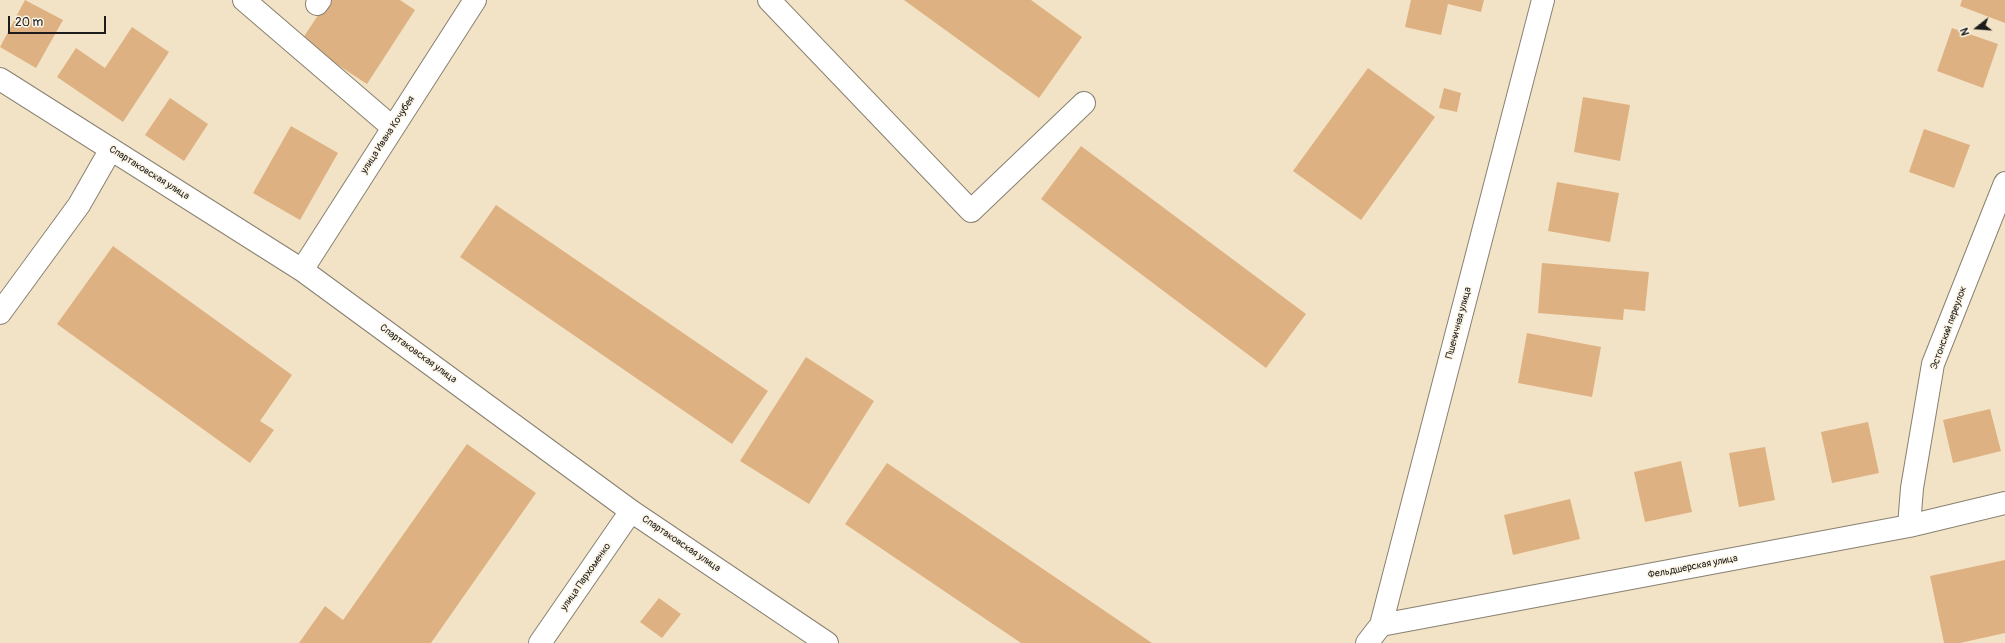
<!DOCTYPE html>
<html>
<head>
<meta charset="utf-8">
<style>
	body { margin:0 }
	#map { position:relative; width:2005px; height:643px; overflow:hidden; background:#f3e3c6; font-family:Pangolin,sans-serif }
	canvas { display:block }
	.north { position:absolute; left:1957px; top:8px; width:40px; height:40px; -webkit-text-stroke:3px #fcf5e5; paint-order:stroke; rotate:253deg; font-size:11px; font-weight:700; line-height:16px; text-align:center; color:#1c1c1c }
	.north::after { content:''; display:block; margin:auto; width:14px; height:18px; background:#1c1c1c; clip-path:polygon(50% 0,100% 100%,50% 72%,0 100%) }
	.scale { position:absolute; left:8px; top:16px; width:98px; height:18px; box-sizing:border-box; border:2px solid #1c1c1c; border-top:0; padding-left:5px; font-size:12px; line-height:14px; white-space:nowrap; color:#1c1c1c; -webkit-text-stroke:3px #fcf5e5; paint-order:stroke }
</style>
</head>
<body>
<div id="map">
<canvas width="2005" height="643"></canvas>
<div class="north">N</div>
<div class="scale">20 m</div>
</div>
<script>
const ctx = document.querySelector('canvas').getContext('2d');
ctx.lineJoin = 'round';
function fillPath(path, color) {
  ctx.fillStyle = color;
  ctx.fill(path, 'evenodd');
}
function stroke(path, color, width, dash) {
  ctx.strokeStyle = color;
  ctx.lineWidth = width;
  ctx.lineCap = dash ? 'butt' : 'round';
  ctx.setLineDash(dash || []);
  ctx.stroke(path);
}
function write(font, color, halo, rows, align = 'center') {
  ctx.font = font + ' Pangolin,sans-serif';
  ctx.lineWidth = 3;
  ctx.setLineDash([]);
  ctx.textBaseline = 'middle';
  ctx.strokeStyle = halo;
  ctx.fillStyle = color;
  for (const [text, x, y, turn = 0] of rows) {
    ctx.save();
    ctx.translate(x, y);
    ctx.rotate((+turn || 0) * Math.PI / 180);
    ctx.textAlign = isNaN(turn) ? turn : align;
    if (halo) ctx.strokeText(text, 0, 0);
    ctx.fillText(text, 0, 0);
    ctx.restore();
  }
}
const building = new Path2D(`
	M25,0L63,20L36,68L0,47Z
	M328,0H400L415,10L367,84L301,41Z
	M904,0H1031L1082,37L1039,98Z
	M1411,0H1484L1481,12L1448,4L1441,35L1405,27Z
	M1962,0H2005V23L1960,6Z
	M132,27L169,52L123,122L57,77L76,48L105,68Z
	M1952,28L1998,44L1983,88L1937,71Z
	M1368,68L1435,117L1361,220L1293,171Z
	M1444,88L1461,93L1457,112L1439,108Z
	M1583,97L1630,105L1620,161L1574,152Z
	M170,98L208,124L184,161L145,135Z
	M291,126L338,153L300,220L253,193Z
	M1924,129L1970,145L1954,188L1909,172Z
	M1081,146L1306,314L1266,368L1041,199Z
	M1557,182L1619,193L1610,242L1548,231Z
	M496,205L768,391L732,444L460,257Z
	M113,246L292,375L260,421L274,430L250,463L57,324Z
	M1542,263L1649,272L1645,311L1624,309L1623,320L1538,313Z
	M1527,333L1601,347L1592,397L1518,383Z
	M806,357L874,401L809,504L740,461Z
	M1990,409L2001,451L1953,463L1943,420Z
	M1868,422L1879,473L1832,483L1821,432Z
	M467,444L536,493L431,643H299L325,606L343,620Z
	M1765,447L1775,500L1739,507L1729,453Z
	M1681,461L1692,512L1645,522L1634,472Z
	M887,463L1152,643H1021L845,524Z
	M1570,499L1580,539L1513,555L1504,515Z
	M2005,560V633L1960,643H1944L1930,576Z
	M659,598L681,614L662,638L640,622Z`);
const minor = new Path2D(`
	M244,0L392,127
	M769,0L971,211L1084,103
	M317,4L320,0
	M0,79L302,270L631,511L827,643
	M302,270L475,0
	M0,313L79,205L111,149
	M1909,526L1912,488L1933,364L2005,183
	M1381,625L1909,526L2005,503
	M540,643L631,511
	M1367,643L1381,625L1543,0`);
const streetNames = [
	["улица Ивана Кочубея",388,135,-57],
	["Спартаковская улица",149,173,32],
	["Пшеничная улица",1459,323,-75],
	["Эстонский переулок",1949,328,-70],
	["Спартаковская улица",418,354,36],
	["Спартаковская улица",681,544,34],
	["Фельдшерская улица",1693,567,-11],
	["улица Пархоменко",586,577,-55]
];
fillPath(building, '#deb182');
stroke(minor, '#888071', 24);
stroke(minor, '#fff', 22);
write('10px', '#1c1c1c', '#fcf5e5', streetNames);
</script>
</body>
</html>
